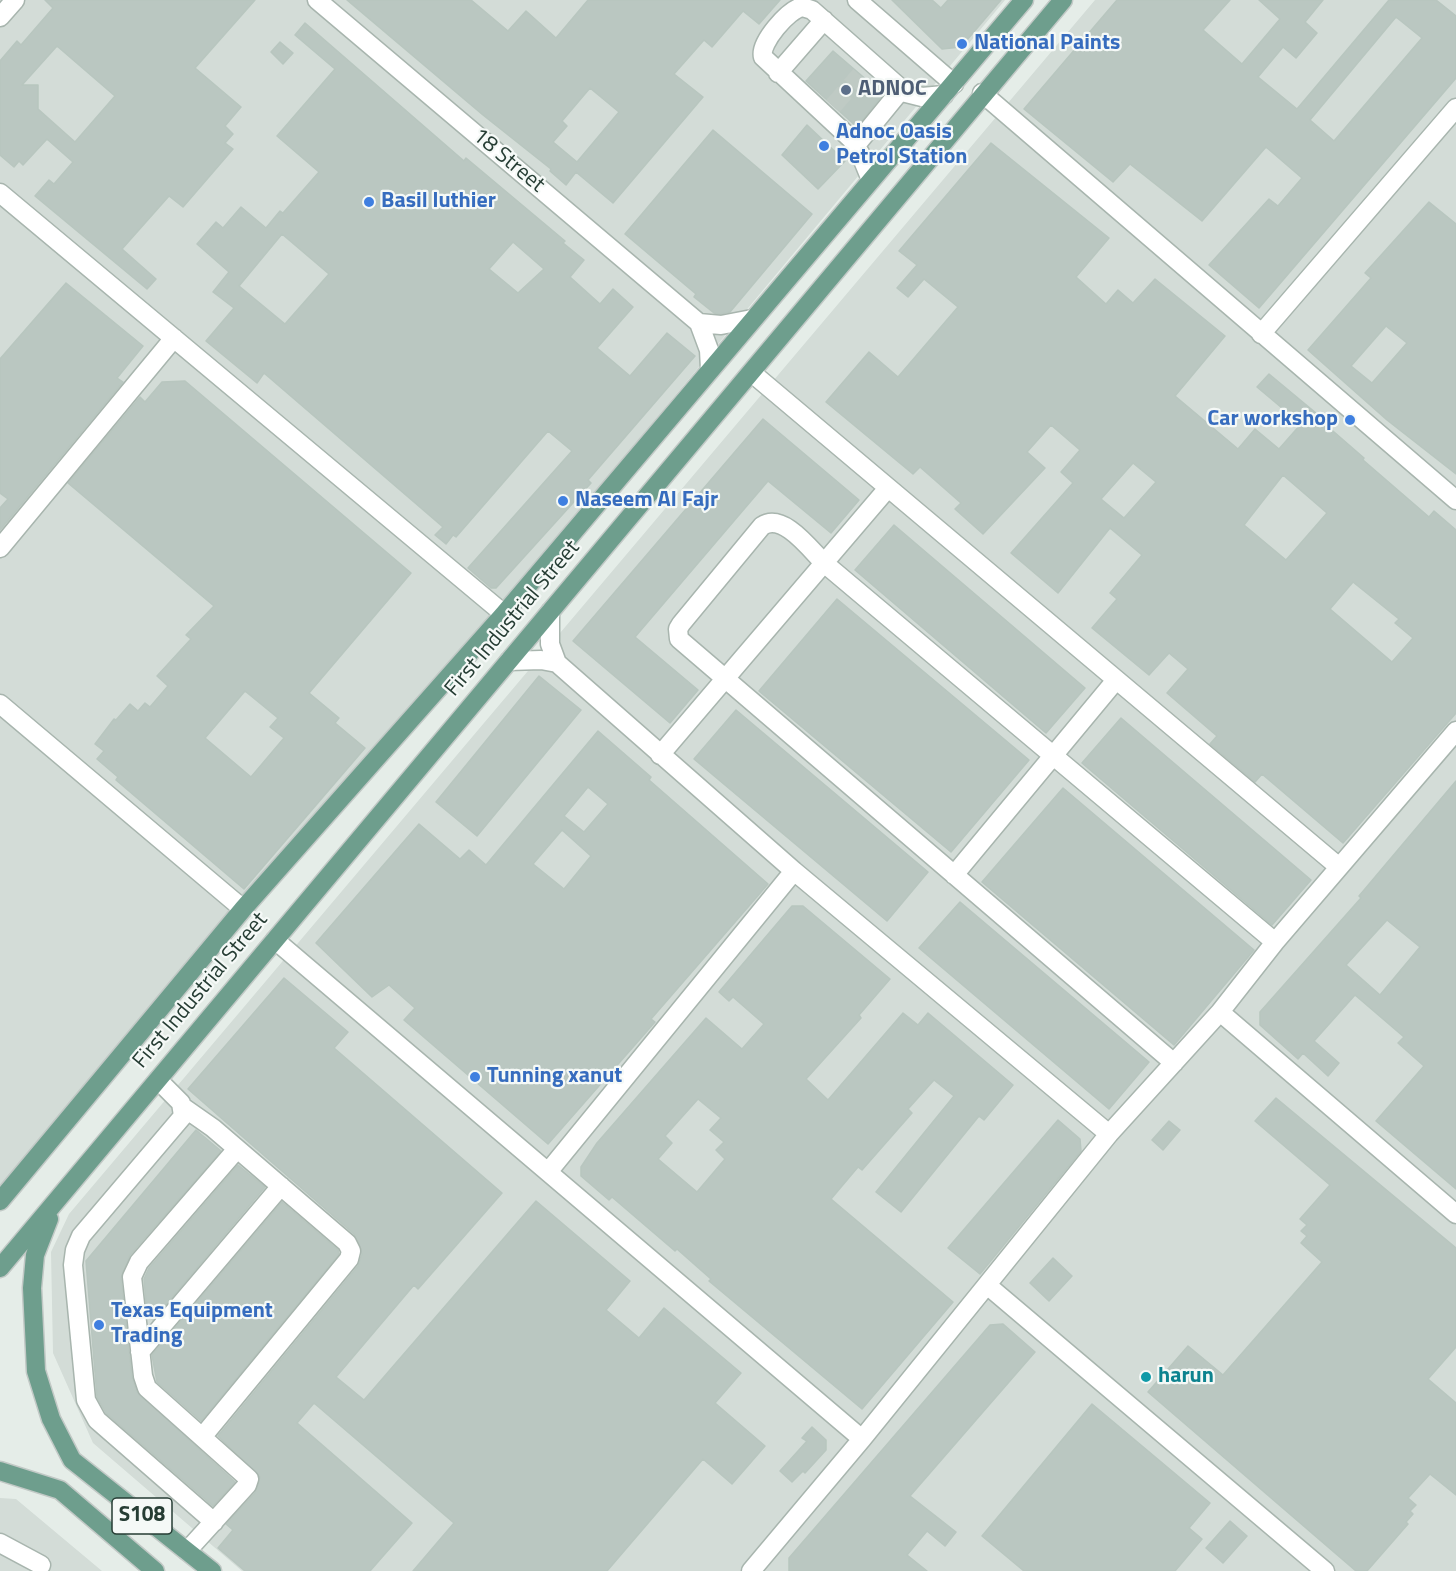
<!DOCTYPE html>
<html>
<head>
<meta charset="utf-8">
<style>
	body { margin:0 }
	canvas { display:block; background:#e5ede8 }
</style>
</head>
<body>
<canvas width="1456" height="1571"></canvas>
<script>
const ctx = document.querySelector('canvas').getContext('2d');
ctx.lineJoin = 'round';
function fillPath(path, color) {
  ctx.fillStyle = color;
  ctx.fill(path, 'evenodd');
}
function stroke(path, color, width, dash) {
  ctx.strokeStyle = color;
  ctx.lineWidth = width;
  ctx.lineCap = dash ? 'butt' : 'round';
  ctx.setLineDash(dash || []);
  ctx.stroke(path);
}
function write(font, color, halo, rows, align = 'center') {
  ctx.font = font + ' "Titillium Web",sans-serif';
  ctx.lineWidth = 4.5;
  ctx.setLineDash([]);
  ctx.textBaseline = 'middle';
  ctx.strokeStyle = halo;
  ctx.fillStyle = color;
  for (const [text, x, y, turn = 0] of rows) {
    ctx.save();
    ctx.translate(x, y);
    ctx.rotate((+turn || 0) * Math.PI / 180);
    ctx.textAlign = isNaN(turn) ? turn : align;
    if (halo) ctx.strokeText(text, 0, 0);
    ctx.fillText(text, 0, 0);
    ctx.restore();
  }
}
const built = new Path2D(`
	M0,0H1005L0,1205Z
	M1095,0H1456V1571H242L93,1443L53,1353L51,1252L69,1214Z
	M0,1498L16,1499L102,1571H0Z`);
const building = new Path2D(`
	M45,0H255L195,68L241,107L225,126L233,134L225,143L233,149L183,207L169,196L122,249L156,279L147,289L35,196L49,180L54,184L73,162L47,139L23,165L19,161L14,167L0,155V61L17,41L21,45L53,8ZM57,46L115,96L75,142L38,109V85H22Z
	M347,0H471L508,31L526,11L556,38L588,0H780L759,24L743,11L712,47L704,40L674,74L703,97L613,203L576,172L566,185L550,171L551,169L483,115ZM590,88L619,112L577,162L553,142L567,126L562,121Z
	M892,0H932L941,8L948,0H1001L961,47L942,49Z
	M1117,0H1230L1203,30L1242,64L1280,19L1259,0H1323L1305,22L1317,33L1296,58L1283,47L1258,77L1297,109L1389,0H1436L1456,16V78L1259,308L1209,265L1269,199L1278,206L1302,178L1266,147L1202,221L1130,164L1113,182L1024,109ZM1396,17L1422,38L1334,141L1310,120Z
	M305,23L464,161L466,158L565,241L563,243L584,260L570,277L600,304L613,289L633,307L597,348L630,376L667,333L695,356L588,480L591,483L496,588H491L468,568L572,451L548,431L456,537L453,535L446,544L435,535L443,527L264,373L257,383L206,341L234,308L213,292L229,272L197,244L216,222L223,228L241,207L266,228L280,211L283,213L319,172L277,136L335,69L295,35ZM282,234L329,274L285,324L239,286ZM513,242L544,269L518,293L489,269Z
	M280,42L293,53L283,64L271,52Z
	M833,51L883,94L857,127L806,81Z
	M807,125L845,161L818,189L782,155Z
	M713,130L812,214L730,312L720,314L714,313L694,297L696,294L625,234Z
	M991,143L1109,238L1076,277L1106,304L1118,290L1133,303L1155,279L1225,336L1175,396L1238,449L1255,429L1279,449L1301,424L1257,387L1269,374L1328,423L1326,425L1364,458L1363,460L1429,517L1434,511L1456,530V713L1343,843L1262,774L1255,782L1210,744L1217,736L1167,693L1188,669L1169,653L1149,675L1092,628L1117,599L1110,593L1142,555L1110,528L1058,593L1011,553L1073,483L1061,472L1080,450L1051,425L1027,452L1045,468L983,534L955,509L961,503L920,467L913,474L826,402L869,352L898,377L958,307L924,279L908,297L897,288L917,265L899,251ZM1133,463L1156,482L1124,518L1101,499ZM1283,475L1327,513L1286,560L1244,525ZM1353,582L1399,619L1395,623L1413,638L1392,662L1330,609Z
	M1429,202L1456,224V474L1387,420L1308,350L1371,278L1365,273ZM1386,326L1407,343L1372,383L1351,366Z
	M66,283L143,346L117,378L123,382L0,530V508L8,499L0,493V359Z
	M185,381L411,573L309,693L339,718L335,723L365,748L244,889L116,780L118,777L97,759L104,751L95,744L114,719L116,720L130,704L138,711L145,703L150,707L168,686L157,676L191,639L186,635L214,606L68,483L140,397L145,402L162,382ZM245,691L278,718L270,727L284,738L251,777L205,738Z
	M763,419L859,500L831,533L768,481L635,637L698,690L670,723L573,641Z
	M894,525L1085,688L1046,733L855,570Z
	M837,599L1029,760L951,852L759,691Z
	M539,676L581,710L477,836L436,802Z
	M736,710L928,872L887,921L694,759Z
	M1121,718L1311,880L1272,925L1082,763Z
	M598,731L651,777L649,780L768,884L651,1019L655,1022L548,1144L404,1020L415,1008L389,985L372,997L316,943L419,824L460,859L469,850L486,865ZM588,787L608,804L584,832L564,816ZM562,830L591,856L564,889L533,864Z
	M1456,781V1189L1376,1121L1424,1066L1398,1043L1404,1037L1355,995L1314,1041L1339,1063L1328,1076L1303,1053L1298,1059L1260,1025V1012L1361,898L1359,896ZM1387,920L1420,947L1380,995L1346,965Z
	M1063,788L1254,950L1174,1045L982,882Z
	M960,902L1149,1062L1109,1109L919,948Z
	M792,906H803L890,979L859,1015L861,1018L806,1079L828,1100L903,1013L918,1025L928,1013L1013,1085L984,1120L979,1116L901,1212L876,1192L954,1096L934,1080L908,1109L912,1113L862,1170L858,1167L831,1199L953,1302L862,1409L709,1281L711,1279L677,1249L675,1251L612,1197L609,1200L581,1176V1167L597,1143L706,1018L742,1049L764,1024L733,997L729,1001L719,992ZM698,1099L721,1118L710,1130L724,1142L716,1150L725,1159L697,1192L658,1159L672,1143L665,1136Z
	M284,978L348,1032L334,1048L502,1193L418,1289L414,1285L336,1377L364,1400L536,1201L630,1281L606,1310L639,1338L664,1308L741,1373L715,1403L765,1446L732,1484L703,1459L607,1571H413L454,1523L314,1403L297,1423L412,1523L370,1571H245L218,1548L233,1530L226,1524L255,1493L260,1477L218,1436L358,1266L362,1254L354,1234L188,1089Z
	M1276,1098L1456,1248V1347L1428,1379L1456,1403V1495L1430,1474L1408,1498L1416,1505L1410,1511L1413,1514L1406,1522L1408,1524L1367,1571H1356L1148,1392L1188,1346L1223,1375L1322,1262L1301,1243L1307,1236L1301,1231L1307,1225L1300,1219L1330,1185L1255,1121Z
	M1058,1120L1080,1139L1081,1151L980,1274L948,1248Z
	M1169,1121L1180,1130L1163,1150L1152,1140Z
	M196,1130L221,1151L130,1255L121,1278L132,1377L137,1392L235,1482L213,1506L106,1413L97,1397L86,1261Z
	M238,1165L265,1187L153,1320L147,1314L144,1279L149,1268Z
	M282,1202L338,1250L339,1254L201,1421L157,1382L152,1355Z
	M1053,1258L1072,1276L1049,1301L1030,1283Z
	M1003,1324L1035,1352L910,1496L956,1532L945,1546L927,1531L907,1555L927,1571H789V1558L990,1325Z
	M1092,1404L1210,1503L1189,1528L1202,1539L1175,1571H1024L982,1536Z
	M812,1427L826,1440V1450L805,1473L803,1471L792,1482L780,1471L807,1441L802,1438Z
	M1230,1521L1247,1536L1223,1563L1206,1548Z`);
const minorTunnel = new Path2D(`
	M833,106L860,75`);
const minor = new Path2D(`
	M317,0L699,323L709,350L710,369
	M857,0L954,84
	M0,17L15,0
	M778,73L824,20
	M982,93L1456,500
	M856,145L901,90
	M871,180L860,153L851,139L763,57C759,43 789,9 802,7L812,10L906,93L922,97L944,95
	M0,193L504,614
	M699,323L721,325L752,319
	M1261,334L1456,108
	M752,373L1339,867
	M0,548L174,338
	M550,612V644L557,663L794,871L1109,1134
	M509,661L541,660L557,663
	M0,704L243,909
	M660,755L888,488
	M954,875L1116,680
	M275,940L862,1439
	M1220,1012L1456,1214
	M1174,1063L679,639L678,629L681,624L762,526C783,512 810,549 824,563L1275,942
	M158,1080L181,1103L183,1116L81,1236L75,1250L73,1265L86,1400L97,1420L214,1522
	M183,1107L213,1128L347,1243L351,1251L349,1259L203,1436
	M548,1172L794,871
	M987,1285L1325,1571
	M140,1352L281,1186
	M0,1543L41,1565
	M187,1551L247,1485L249,1479L147,1388L143,1376L132,1277L139,1262L237,1149
	M751,1571L862,1439L1109,1134L1220,1012L1275,942L1456,731`);
const major = new Path2D(`
	M0,1201L243,909L504,614L1024,0
	M49,1219L35,1255L32,1288L36,1371L51,1419L72,1460L212,1571
	M0,1268L1063,0
	M0,1471L60,1490L155,1571`);
const markers = [
	[962,44,6,"#3f7fe0"],
	[846,90,6,"#5c6f8a"],
	[824,146,6,"#3f7fe0"],
	[369,202,6,"#3f7fe0"],
	[1350,420,6,"#3f7fe0"],
	[563,501,6,"#3f7fe0"],
	[475,1077,6,"#3f7fe0"],
	[99,1325,6,"#3f7fe0"],
	[1146,1377,6,"#0f9aa8"]
];
const shields = [
	[142,1516,60]
];
const shieldNames = [
	["S108",142,1516]
];
const shopNames = [
	["National Paints",974,44],
	["Adnoc Oasis",836,133],
	["Petrol Station",836,158],
	["Basil luthier",381,202],
	["Car workshop",1338,420,"right"],
	["Naseem Al Fajr",575,501],
	["Tunning xanut",487,1077],
	["Texas Equipment",111,1312],
	["Trading",111,1337]
];
const serviceNames = [
	["ADNOC",858,90]
];
const streetNames = [
	["18 Street",508,161,40],
	["First Industrial Street",513,619,-50],
	["First Industrial Street",201,991,-50]
];
const cultureNames = [
	["harun",1158,1377]
];
fillPath(built, '#d3dcd7');
fillPath(building, '#bac7c1');
stroke(building, '#b8c6bf', 1.5);
stroke(minorTunnel, '#bfcac4', 18, [18, 9]);
stroke(minor, '#a8b5ae', 21);
stroke(major, '#c2c9c6', 21);
stroke(minor, '#fff', 18);
stroke(major, '#6e9e8d', 18);
for (const [x, y, r, color] of markers) {
  const dot = new Path2D();
  dot.arc(x, y, r, 0, 2 * Math.PI);
  ctx.fillStyle = color;
  ctx.fill(dot);
  stroke(dot, '#f5f9f7', 2);
}
for (const [x, y, w] of shields) {
  const box = new Path2D();
  box.roundRect(x - w / 2, y - 18, w, 36, 4.5);
  ctx.fillStyle = '#f5f9f7';
  ctx.fill(box);
  stroke(box, '#263d34', 1.5);
}
write('bold 21px', '#263d34', null, shieldNames);
write('bold 22px', '#366cbe', '#f5f9f7', shopNames, 'left');
write('bold 22px', '#4e5e75', '#f5f9f7', serviceNames, 'left');
write('22px', '#263d34', '#f5f9f7', streetNames);
write('bold 22px', '#0d838f', '#f5f9f7', cultureNames, 'left');
</script>
</body>
</html>
